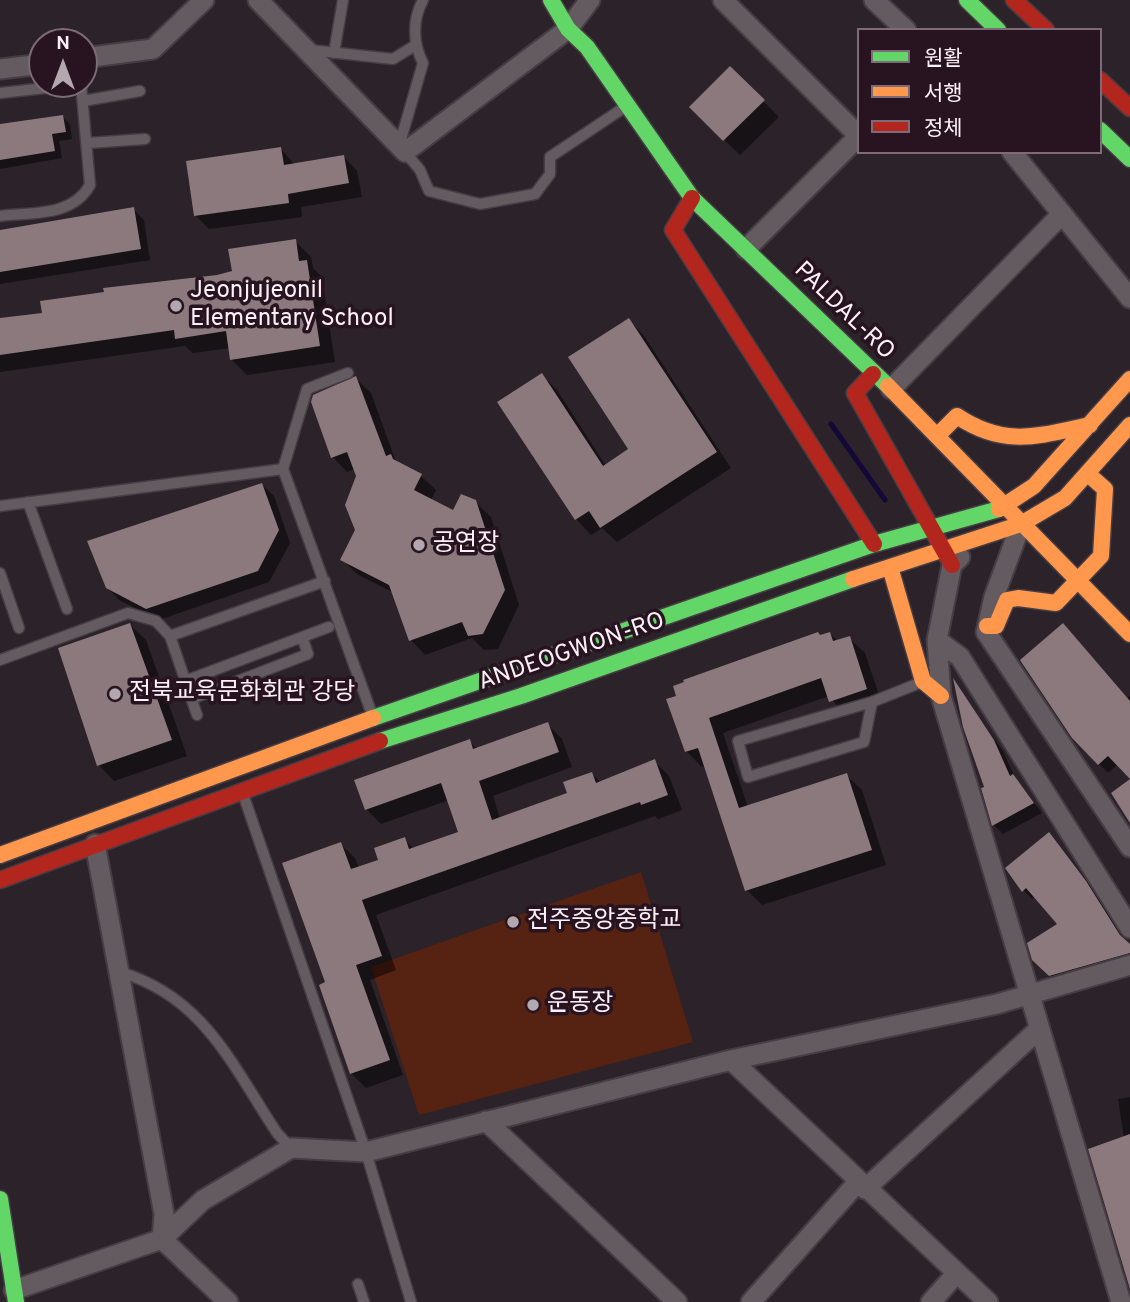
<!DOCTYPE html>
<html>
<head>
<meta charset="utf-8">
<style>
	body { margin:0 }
	#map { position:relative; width:1130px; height:1302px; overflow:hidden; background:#2c2229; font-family:Overpass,"Noto Sans KR",sans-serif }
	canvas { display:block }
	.legend { position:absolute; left:857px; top:28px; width:245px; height:126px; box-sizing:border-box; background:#271420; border:2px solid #7d6c77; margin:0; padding:9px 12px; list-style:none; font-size:21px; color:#fef0f9 }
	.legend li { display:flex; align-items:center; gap:14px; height:35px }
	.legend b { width:35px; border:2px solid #7d6c77 }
	.north { position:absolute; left:28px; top:28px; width:70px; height:70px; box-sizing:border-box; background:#271420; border:2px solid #7d6c77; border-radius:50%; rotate:0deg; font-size:19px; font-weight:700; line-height:28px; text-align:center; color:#fef0f9 }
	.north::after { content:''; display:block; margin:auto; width:24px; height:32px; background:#b4a8b0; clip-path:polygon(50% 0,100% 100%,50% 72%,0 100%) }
</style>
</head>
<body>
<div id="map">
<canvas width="1130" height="1302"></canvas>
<ul class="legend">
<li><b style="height:9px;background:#63d668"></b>원활</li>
<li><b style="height:9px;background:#ff974d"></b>서행</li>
<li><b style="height:9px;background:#b3261e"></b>정체</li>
</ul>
<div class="north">N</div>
</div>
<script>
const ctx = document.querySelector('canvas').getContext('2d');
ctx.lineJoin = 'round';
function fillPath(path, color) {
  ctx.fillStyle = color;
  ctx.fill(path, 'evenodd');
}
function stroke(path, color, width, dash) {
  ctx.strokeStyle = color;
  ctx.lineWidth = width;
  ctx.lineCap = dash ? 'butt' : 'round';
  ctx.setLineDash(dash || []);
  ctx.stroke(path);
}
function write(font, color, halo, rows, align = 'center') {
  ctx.font = font + ' Overpass,"Noto Sans KR",sans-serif';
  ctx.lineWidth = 7;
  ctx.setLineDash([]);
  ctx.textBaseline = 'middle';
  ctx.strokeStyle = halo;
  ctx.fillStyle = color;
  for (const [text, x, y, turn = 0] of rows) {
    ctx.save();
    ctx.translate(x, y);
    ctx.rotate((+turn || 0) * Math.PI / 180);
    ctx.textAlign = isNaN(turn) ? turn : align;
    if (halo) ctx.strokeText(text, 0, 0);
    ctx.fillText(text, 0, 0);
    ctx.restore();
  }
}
const green = new Path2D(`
	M641,872L693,1042L419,1115L371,967Z`);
const shadow = new Path2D(`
	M730,68L779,117L740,155L691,107Z
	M62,117L70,124L72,139L59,141L62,158L0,169V126Z
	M281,149L295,165L344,157L357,171L362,197L301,207L302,217L209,229L195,215Z
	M133,209L144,220L150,260L0,284V232Z
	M295,241L311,257L313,268L322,277L335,362L247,375L232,360L230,348L193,353L185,346L0,372V320L44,314L106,293L105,289L160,281L164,285L234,273Z
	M629,320L644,336L731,468L617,542L602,528L591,535L576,519L542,375L557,390L606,466L631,450Z
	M356,379L371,393L396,462L421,476L436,490L431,500L454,512L475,502L491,517L519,605L498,649L484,650L472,638L425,655L411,640L394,593L357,574L342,559L357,530L358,476L355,469L347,472L333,457Z
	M262,485L274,496L290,543L269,582L159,620L119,600L107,587Z
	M130,625L146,640L187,756L114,781L99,765Z
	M830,634L838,641L849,638L865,653L882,704L846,716L829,696L723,733L748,807L846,775L862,790L886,865L762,905L747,890L706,765L702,767L686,751L668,700Z
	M955,685L1003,751L1015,778L1042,813L1003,834L994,825Z
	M1130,696V776L1118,764L1108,773L1073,737Z
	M547,724L562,739L572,767L493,796L500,819L569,794L592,774L601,783L654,761L669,776L682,810L658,819L655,816L376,915L396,970L370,980L403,1075L366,1088L351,1073L328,984L340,844L355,858L359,868L381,861L404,839L414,849L460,833L449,800L381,824L366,809L469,741L477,749Z
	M1049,834L1094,891L1130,948V962L1058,984L1034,959L1060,925L1035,896L1032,899L1024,891L1007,868Z
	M1130,1097V1283L1124,1138L1118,1099Z`);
const stream = new Path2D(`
	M831,424L885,500`);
const building = new Path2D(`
	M730,66L765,100L723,141L689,107Z
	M63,115L66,132L52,134L55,151L0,160V124Z
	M281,147L284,165L344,155L349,183L288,194L289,203L194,216L186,161Z
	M134,207L141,249L0,272V230Z
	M296,239L299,261L307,260L320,346L230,360L226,331L175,339L174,330L0,355V318L42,313L40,301L104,292L103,288L217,275L232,271L228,249Z
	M629,318L717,452L600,528L589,511L575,520L497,402L542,373L603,466L628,449L568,357Z
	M356,376L386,456L391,454L393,459L422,474L414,490L453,510L461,494L476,500L505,590L483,634L468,636L462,622L409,641L389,585L340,560L355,530L345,505L356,476L347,452L331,458L311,402L313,395Z
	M262,483L279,530L258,571L146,609L106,588L87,541Z
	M130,623L172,740L97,766L58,648Z
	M1063,623L1130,701V779L1108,756L1098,765L1072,738L1020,660Z
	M818,632L820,635L830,632L833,641L850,636L867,689L829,702L821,678L709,718L739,808L847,773L872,850L745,891L698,748L685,752L666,699L676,696L673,686L684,682L683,680Z
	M953,678L994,740L1010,776L1013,774L1034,803L992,826L981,788L984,787L963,727Z
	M548,722L559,752L479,781L492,820L567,793L563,782L592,772L596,783L655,759L668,795L641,805L640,802L362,900L382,956L356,965L390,1060L350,1074L319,985L325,982L282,863L341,842L351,869L378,860L374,848L405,837L409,849L458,832L441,783L365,810L354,780L470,739L473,749Z
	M1130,779V823L1111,793Z
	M1049,832L1086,881L1120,935L1130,944V953L1049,976L1032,960L1027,943L1057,924L1026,888L1022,892L1005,868Z
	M1130,1134V1289L1088,1149Z`);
const lane = new Path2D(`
	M310,50L393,59L414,46
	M334,53L343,0
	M0,93L81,84
	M83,101L140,91
	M88,143L145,139
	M399,146L423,63C413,44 412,20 423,0
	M405,152L420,170L429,191L480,204L535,194L550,174V157L625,107
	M0,216C33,212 72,217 90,185L81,84
	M283,469L307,389L348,373
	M28,502L67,609
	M0,506L283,469L373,717
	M0,573L19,628
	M170,636L197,715
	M0,660L128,613L156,621L170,636L325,581
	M185,681L329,627
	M191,699L308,654L302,637
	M872,702L864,742L748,777L738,741L872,702L922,682
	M243,794L366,1152L411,1302
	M120,972C204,997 232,1065 277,1133L291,1148
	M358,1284L364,1302`);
const street = new Path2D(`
	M258,0L405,152L568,29L590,0
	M723,0L859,136L746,249
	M874,0L906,30
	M84,58L153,49L204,0
	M0,69L42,64
	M1012,152L1130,298
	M891,389L1062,214
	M1021,524L994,597L986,632L1130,847
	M960,557L952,565L937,640L941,696L1121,1302
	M937,640L960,657L1130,928
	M95,844L164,1214L162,1239L228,1302
	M731,1060L988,1302
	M486,1121L677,1302
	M865,1189L1038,1030
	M14,1290L162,1239L203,1200L291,1148L366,1152L731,1060L997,1004L1130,965
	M751,1302L858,1182
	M931,1302L956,1274`);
const fast = new Path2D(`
	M551,0L568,29L587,47L692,198L888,386
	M967,0L998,30
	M1100,130L1130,159
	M373,718L874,544L999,509
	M380,741L521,696L853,579
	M0,1199L16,1302`);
const slow = new Path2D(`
	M888,386L1130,634
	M937,436L957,416C1005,448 1038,436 1090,425
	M999,509L1034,486L1130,379
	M890,567L923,681L941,696
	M853,579L1021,524L1065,498L1130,425
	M987,626H996L1007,600L1018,598L1056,603L1101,556L1105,489L1088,474
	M0,855L373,718`);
const jam = new Path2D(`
	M1014,0L1046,30
	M1100,80L1130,108
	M692,198L673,230L874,544
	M873,374L855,393L952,565
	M0,880L380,741`);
const markers = [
	[176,306,7,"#b4a8b0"],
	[419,545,7,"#b4a8b0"],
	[115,694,7,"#b4a8b0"],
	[513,922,7,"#b4a8b0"],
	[533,1005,7,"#b4a8b0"]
];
const poiNames = [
	["Jeonjujeonil",190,292],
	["Elementary School",190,320],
	["공연장",433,545],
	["전북교육문화회관 강당",129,694],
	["전주중앙중학교",527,922],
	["운동장",547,1005]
];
const streetNames = [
	["PALDAL-RO",843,312,44],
	["ANDEOGWON-RO",572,653,-19]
];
fillPath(green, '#562313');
fillPath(shadow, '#0007');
stroke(stream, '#130939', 5);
fillPath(building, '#8c797e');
stroke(lane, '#463d44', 13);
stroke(street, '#463d44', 23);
stroke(fast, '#463d44', 19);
stroke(slow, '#463d44', 19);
stroke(jam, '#463d44', 19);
stroke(lane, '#635b60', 10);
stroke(street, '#635b60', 19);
stroke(fast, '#63d668', 16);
stroke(slow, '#ff974d', 16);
stroke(jam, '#b3261e', 16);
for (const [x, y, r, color] of markers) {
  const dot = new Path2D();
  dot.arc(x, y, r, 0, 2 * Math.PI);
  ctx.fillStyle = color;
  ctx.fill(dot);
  stroke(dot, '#271420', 2.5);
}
write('24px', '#fef0f9', '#271420', poiNames, 'left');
write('24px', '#fef0f9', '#271420', streetNames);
</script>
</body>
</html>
